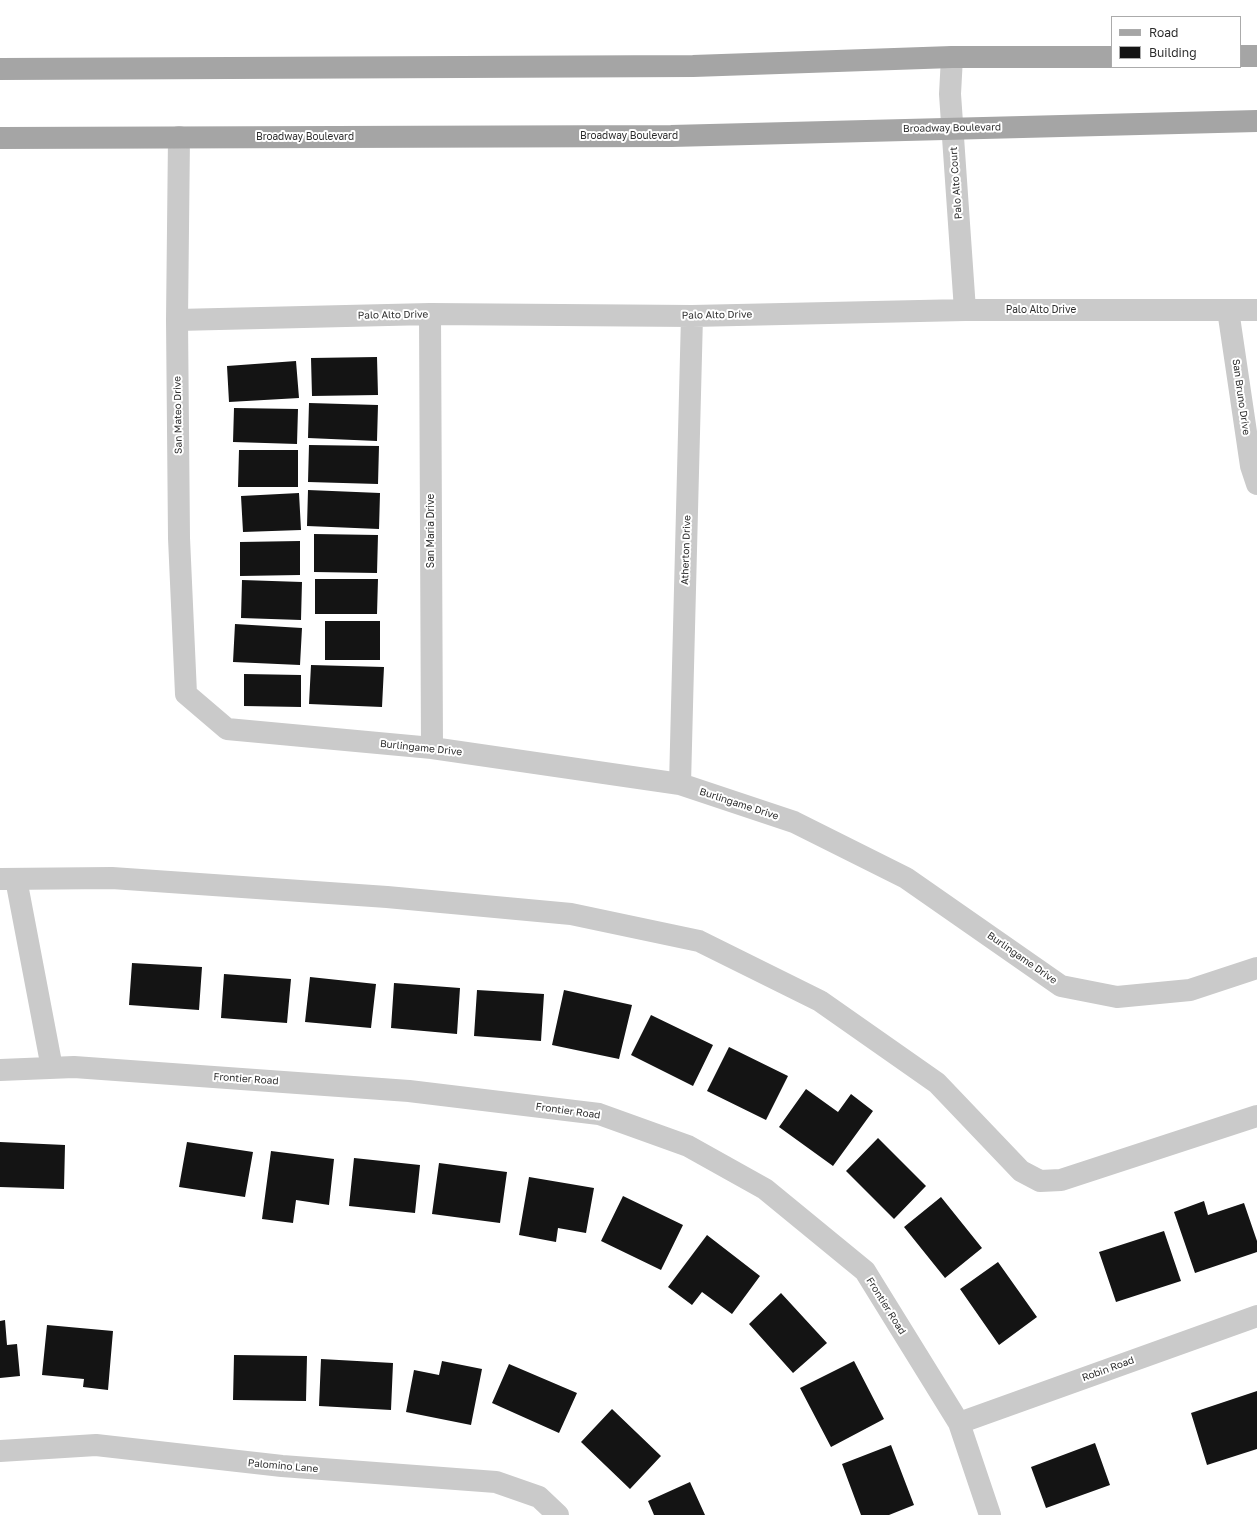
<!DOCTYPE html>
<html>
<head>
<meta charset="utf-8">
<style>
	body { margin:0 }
	#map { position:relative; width:1257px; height:1515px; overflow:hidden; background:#fff; font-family:"Golos Text",sans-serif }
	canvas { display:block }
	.legend { position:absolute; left:1111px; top:16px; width:130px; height:52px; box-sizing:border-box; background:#fff; border:1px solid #ababab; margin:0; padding:5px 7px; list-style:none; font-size:12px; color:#2d2d2d }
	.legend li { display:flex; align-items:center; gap:8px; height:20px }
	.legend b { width:20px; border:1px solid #ababab }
</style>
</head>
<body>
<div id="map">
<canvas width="1257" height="1515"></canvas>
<ul class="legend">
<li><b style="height:5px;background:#a5a5a5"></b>Road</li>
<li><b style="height:11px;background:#141414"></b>Building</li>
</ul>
</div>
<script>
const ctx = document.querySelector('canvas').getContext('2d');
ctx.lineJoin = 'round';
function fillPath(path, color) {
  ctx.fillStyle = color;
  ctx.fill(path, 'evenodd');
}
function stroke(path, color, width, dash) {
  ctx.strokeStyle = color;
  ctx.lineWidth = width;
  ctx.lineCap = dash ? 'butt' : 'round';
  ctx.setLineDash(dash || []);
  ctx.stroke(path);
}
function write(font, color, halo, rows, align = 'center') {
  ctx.font = font + ' "Golos Text",sans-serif';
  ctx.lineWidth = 4;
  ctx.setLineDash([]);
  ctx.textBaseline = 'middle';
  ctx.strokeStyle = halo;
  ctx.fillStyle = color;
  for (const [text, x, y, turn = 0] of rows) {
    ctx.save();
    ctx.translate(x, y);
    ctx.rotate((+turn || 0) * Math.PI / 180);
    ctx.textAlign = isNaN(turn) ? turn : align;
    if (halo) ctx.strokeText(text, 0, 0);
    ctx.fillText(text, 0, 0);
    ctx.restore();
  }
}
const building = new Path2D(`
	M377,357L378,395L312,396L311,358Z
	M296,361L299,398L229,402L227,366Z
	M309,403L378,405L377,441L308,438Z
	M234,408L298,409L297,444L233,442Z
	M309,445L379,446L378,484L308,482Z
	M239,450H298V487H238Z
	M308,490L380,493L379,529L307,526Z
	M299,493L301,530L243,532L241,496Z
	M314,534L378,535L377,573L314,572Z
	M300,541V575L240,576V542Z
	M315,579H378L377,614H315Z
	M242,580L302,582L301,620L241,618Z
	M325,621H380V660H325Z
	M235,624L302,628L300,665L233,662Z
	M311,665L384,667L382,707L309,704Z
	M244,674L301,675V707L244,706Z
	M132,963L202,967L199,1010L129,1005Z
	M224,974L291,979L287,1023L221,1018Z
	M310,977L376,984L371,1028L305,1022Z
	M394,983L460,988L457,1034L391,1028Z
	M477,990L544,994L541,1041L474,1036Z
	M564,990L632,1005L619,1059L552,1045Z
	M651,1015L713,1045L693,1086L631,1055Z
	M729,1047L788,1076L766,1120L707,1091Z
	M806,1089L838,1112L851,1094L873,1111L833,1166L779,1127Z
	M878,1138L926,1186L894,1219L846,1171Z
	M0,1142L65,1145L64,1189L0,1187Z
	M187,1142L253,1152L245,1197L179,1187Z
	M271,1151L334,1159L329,1205L296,1200L293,1223L262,1219Z
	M354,1158L420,1165L415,1213L349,1206Z
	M439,1163L507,1172L500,1223L432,1214Z
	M529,1177L594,1188L586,1233L558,1228L556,1242L519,1235Z
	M623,1196L683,1225L661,1270L601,1241Z
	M941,1197L982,1248L945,1278L904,1227Z
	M1204,1201L1208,1215L1244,1203L1257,1241V1252L1195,1273L1174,1212Z
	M1164,1231L1181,1281L1116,1302L1099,1252Z
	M707,1235L760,1276L732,1314L702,1292L692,1305L668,1287Z
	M998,1262L1037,1317L999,1345L960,1289Z
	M781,1293L827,1343L793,1373L749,1324Z
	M5,1320L7,1345L17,1344L20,1376L0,1378V1321Z
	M47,1325L113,1331L108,1390L83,1387L84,1379L42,1375Z
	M234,1355L307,1356L306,1401L233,1400Z
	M321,1359L393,1363L391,1410L319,1406Z
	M442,1361L482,1369L471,1425L406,1412L414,1370L439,1375Z
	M854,1361L884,1419L831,1447L800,1388Z
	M509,1364L577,1393L559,1433L492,1403Z
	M1257,1391V1449L1207,1465L1191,1413Z
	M612,1409L661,1456L630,1489L581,1442Z
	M1095,1443L1110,1485L1046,1508L1031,1467Z
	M891,1445L914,1505L889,1515H861L842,1464Z
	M690,1482L705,1515H654L648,1501Z`);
const minor = new Path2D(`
	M952,57L950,94L965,310
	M179,137L177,320L179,538L186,694L227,729L432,748L680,784L794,822L906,878L1061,986L1117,997L1190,990L1257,968
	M1228,310L1251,466L1257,484
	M430,314L432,748
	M177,320L430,314L692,316L965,310H1257
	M680,784L692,316
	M0,879L112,878L387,897L571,914L699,941L820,1001L937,1083L1021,1171L1040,1181L1061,1180L1257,1116
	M16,879L52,1068
	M0,1070L74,1067L409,1091L599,1114L688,1146L765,1189L865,1271L959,1423L990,1515
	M959,1423L1257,1316
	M0,1451L96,1445L282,1466L496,1482L539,1497L558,1515`);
const major = new Path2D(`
	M1240,56H1257
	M0,69L693,66L952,57H1112
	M0,138L671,136L1257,121`);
const streetNames = [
	["Broadway Boulevard",952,128,-1],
	["Broadway Boulevard",629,136],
	["Broadway Boulevard",305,137],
	["Palo Alto Court",956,183,-94],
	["Palo Alto Drive",1041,310],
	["Palo Alto Drive",393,315,-1],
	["Palo Alto Drive",717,315,-1],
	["San Bruno Drive",1241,397,82],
	["San Mateo Drive",178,415,-91],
	["San Maria Drive",431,531,-90],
	["Atherton Drive",686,550,-88],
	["Burlingame Drive",421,748,6],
	["Burlingame Drive",739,804,18],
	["Burlingame Drive",1022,958,35],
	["Frontier Road",246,1079,4],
	["Frontier Road",568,1111,8],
	["Frontier Road",886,1306,58],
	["Robin Road",1108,1369,-20],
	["Palomino Lane",283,1466,5]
];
fillPath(building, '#141414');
stroke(minor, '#cacaca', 22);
stroke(major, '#a5a5a5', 22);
write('10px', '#2d2d2d', '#fff', streetNames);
</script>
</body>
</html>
